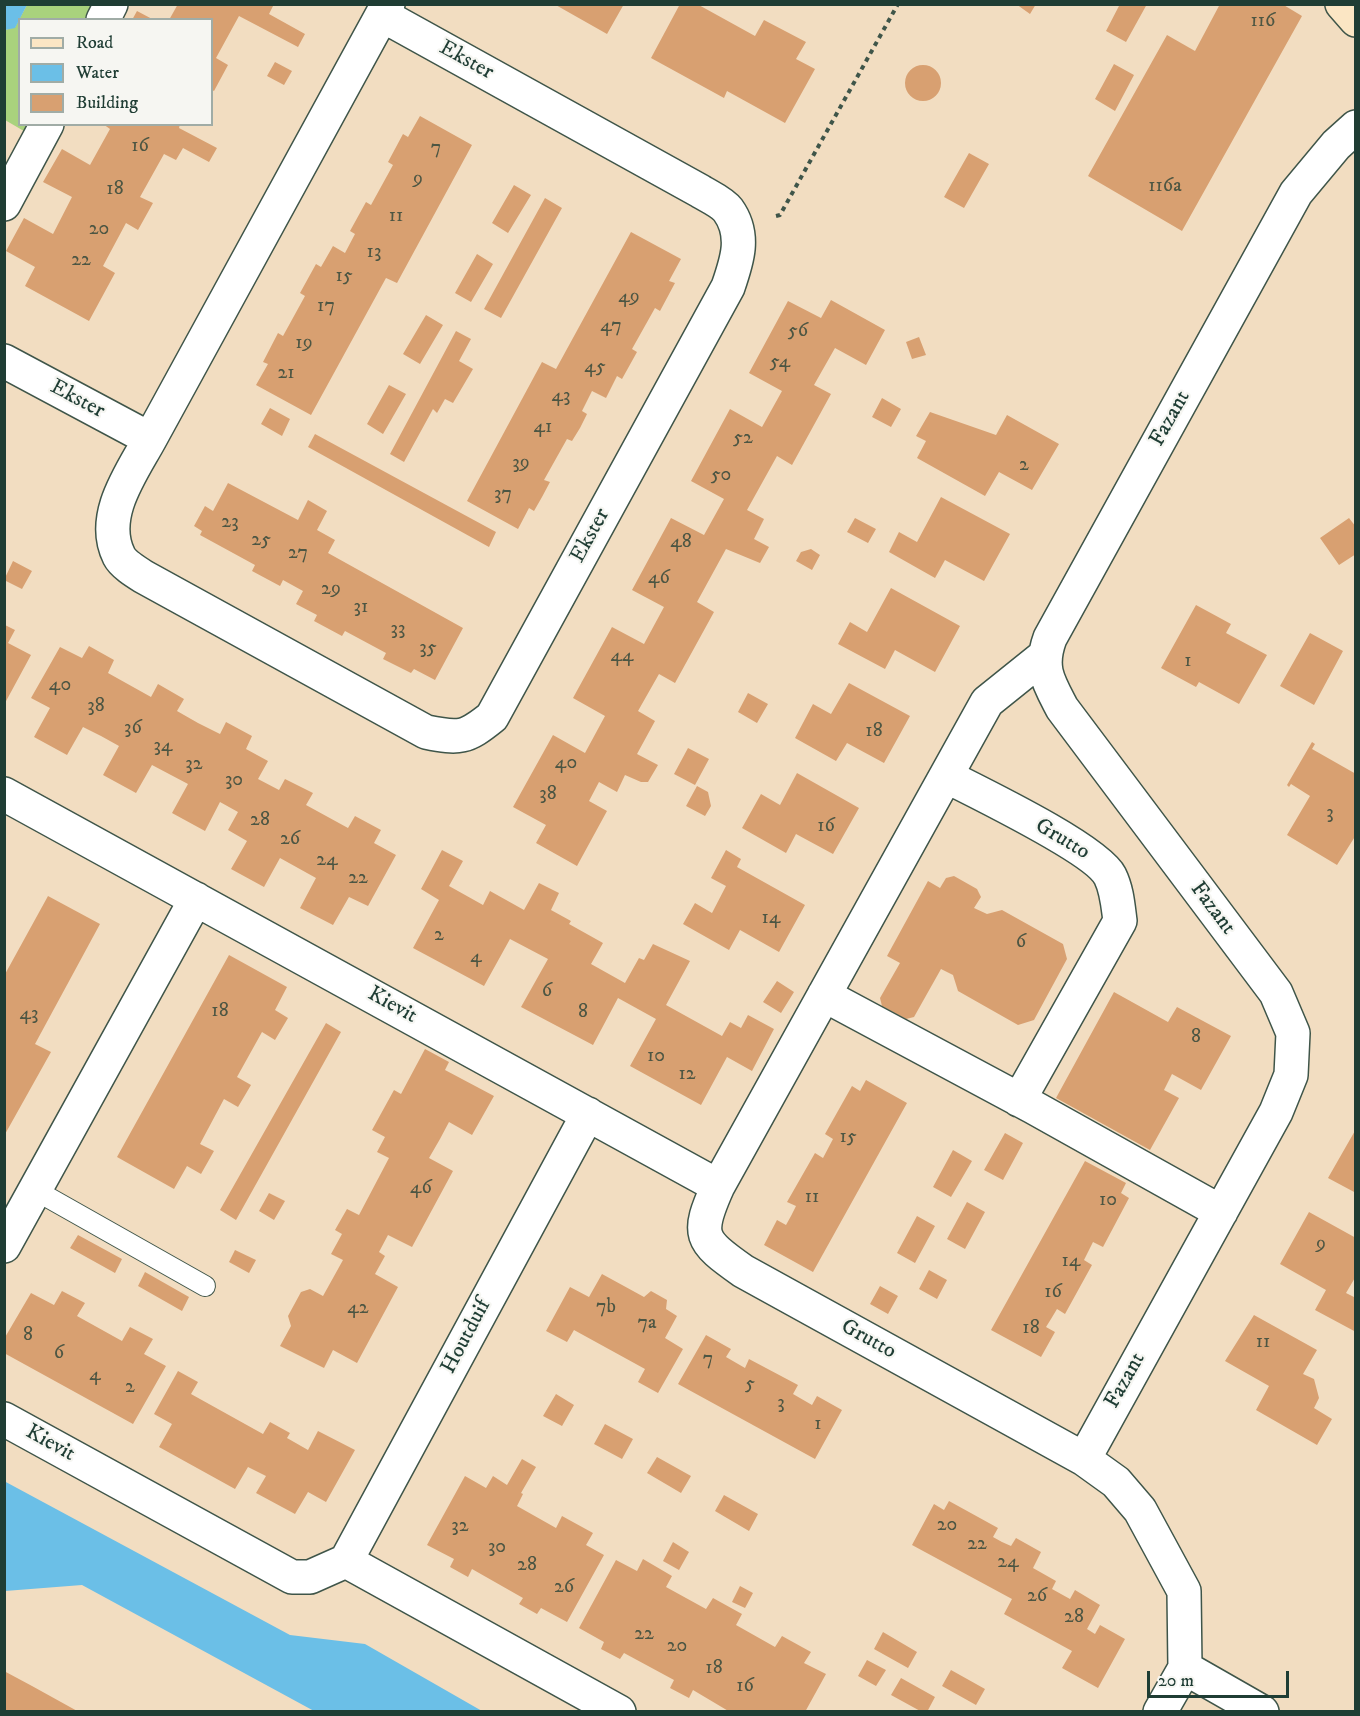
<!DOCTYPE html>
<html>
<head>
<meta charset="utf-8">
<style>
	body { margin:0 }
	#map { position:relative; width:1360px; height:1716px; overflow:hidden; background:#f2ddc1; font-family:"IM FELL DW Pica",serif }
	canvas { display:block }
	.frame { position:absolute; inset:0; border:6px solid #1f3d34; pointer-events:none }
	.legend { position:absolute; left:18px; top:18px; width:195px; height:108px; box-sizing:border-box; background:#f6f6f2; border:2px solid #a0aca6; margin:0; padding:8px 10px; list-style:none; font-size:18px; color:#1f3d34 }
	.legend li { display:flex; align-items:center; gap:12px; height:30px }
	.legend b { width:30px; border:2px solid #a0aca6 }
	.scale { position:absolute; left:1147px; top:1671px; width:142px; height:27px; box-sizing:border-box; border:3px solid #1f3d34; border-top:0; padding-left:8px; font-size:18px; line-height:21px; white-space:nowrap; color:#1f3d34; -webkit-text-stroke:4px #f6f6f2; paint-order:stroke }
</style>
</head>
<body>
<div id="map">
<canvas width="1360" height="1716"></canvas>
<div class="frame"></div>
<ul class="legend">
<li><b style="height:8px;background:#fbe6c4"></b>Road</li>
<li><b style="height:16px;background:#6bbfe7"></b>Water</li>
<li><b style="height:16px;background:#d8a071"></b>Building</li>
</ul>
<div class="scale">20 m</div>
</div>
<script>
const ctx = document.querySelector('canvas').getContext('2d');
ctx.lineJoin = 'round';
function fillPath(path, color) {
  ctx.fillStyle = color;
  ctx.fill(path, 'evenodd');
}
function stroke(path, color, width, dash) {
  ctx.strokeStyle = color;
  ctx.lineWidth = width;
  ctx.lineCap = dash ? 'butt' : 'round';
  ctx.setLineDash(dash || []);
  ctx.stroke(path);
}
function write(font, color, halo, rows, align = 'center') {
  ctx.font = font + ' "IM FELL DW Pica",serif';
  ctx.lineWidth = 4.5;
  ctx.setLineDash([]);
  ctx.textBaseline = 'middle';
  ctx.strokeStyle = halo;
  ctx.fillStyle = color;
  for (const [text, x, y, turn = 0] of rows) {
    ctx.save();
    ctx.translate(x, y);
    ctx.rotate((+turn || 0) * Math.PI / 180);
    ctx.textAlign = isNaN(turn) ? turn : align;
    if (halo) ctx.strokeText(text, 0, 0);
    ctx.fillText(text, 0, 0);
    ctx.restore();
  }
}
const green = new Path2D(`
	M27,5H100L92,19L20,20V124L34,125L29,134L5,120V30L15,27Z`);
const water = new Path2D(`
	M5,4L27,5L15,28L5,30Z
	M4,1481L290,1635L365,1644L482,1711H314L82,1585L5,1591Z`);
const building = new Path2D(`
	M178,4H274L269,14L305,34L298,47L239,16L216,58L228,65L214,91L212,90V20H169Z
	M554,4H624L607,34Z
	M680,4H697L755,36L764,20L806,42L796,59L815,69L785,123L727,91L724,98L651,58Z
	M1016,4H1036L1030,14Z
	M1120,4H1147L1126,42L1106,31Z
	M1220,4H1282L1302,16L1182,231L1088,176L1167,35L1195,51Z
	M137,11L154,20H132Z
	M275,62L292,71L284,85L267,76Z
	M1114,64L1134,75L1115,111L1095,99Z
	M905 83a18 18 0 1 1 36 0a18 18 0 1 1-36 0Z
	M420,116L472,145L397,283L386,278L311,415L256,385L268,364L263,362L278,333L283,336L305,296L300,293L316,264L321,267L333,246L345,253L355,234L350,231L366,202L371,205L393,165L388,162L403,134L408,137Z
	M103,124H180L179,128L217,148L209,162L183,148L176,160L164,154L140,197L153,203L138,230L126,223L103,266L115,273L89,321L25,286L35,267L6,251L24,218L53,234L72,197L43,182L62,149L90,165L110,129Z
	M969,153L989,164L964,208L944,197Z
	M514,185L531,195L508,233L492,223Z
	M545,198L562,208L501,318L484,309Z
	M631,232L681,259L669,281L675,283L660,311L655,308L632,349L637,352L622,379L617,376L606,398L592,391L582,411L587,414L580,428L572,441L567,439L544,480L550,482L542,497L534,511L529,508L518,529L467,501L542,362L556,369Z
	M477,254L493,264L471,302L455,293Z
	M831,300L885,330L866,365L835,348L814,385L831,394L792,465L777,456L747,510L764,519L754,539L769,547L760,563L726,549L697,602L714,612L675,683L659,674L638,711L655,721L637,754L658,765L648,782H641L625,775L617,792L599,782L589,801L607,811L577,866L536,843L546,825L513,807L553,735L585,753L605,716L573,698L612,627L644,644L664,607L632,590L671,518L704,535L724,499L691,481L730,409L762,427L782,391L749,373L788,301L821,318Z
	M426,315L443,325L420,364L403,354Z
	M456,331L471,339L459,361L473,369L453,403L445,399L437,413L433,409L404,462L390,454Z
	M919,337L926,355L912,359L906,342Z
	M389,385L406,394L383,434L367,424Z
	M882,398L901,409L891,427L872,417Z
	M270,408L290,419L282,436L261,424Z
	M930,412L996,435L1007,415L1059,444L1032,490L999,472L985,496L917,458L926,441L916,436Z
	M315,434L496,532L489,547L308,447Z
	M228,483L298,520L308,500L327,511L317,530L335,540L328,553L463,628L435,680L414,669L411,673L383,659L386,653L345,631L342,636L314,621L317,615L296,604L303,591L283,580L280,586L252,571L255,565L200,535L202,531L194,526L205,506L213,511Z
	M941,497L1010,534L984,581L945,560L935,578L889,552L899,532L917,542Z
	M855,518L876,529L868,543L847,532Z
	M1349,518L1356,527V554L1339,565L1320,538Z
	M811,549L820,555L812,570L796,561L801,552Z
	M13,561L32,571L22,589L4,580Z
	M891,588L960,626L935,672L895,650L885,669L838,644L850,622L867,632Z
	M1196,605L1231,624L1226,633L1267,655L1239,704L1199,682L1196,687L1161,668Z
	M5,625L15,630L8,643L31,655L5,703Z
	M1310,633L1343,651L1314,705L1280,686Z
	M89,646L114,660L108,673L151,697L158,684L184,699L177,711L198,723L220,734L226,722L252,736L246,749L268,761L258,779L279,790L285,779L313,793L306,805L348,828L355,816L381,830L374,843L396,855L368,906L349,897L333,925L300,908L316,878L280,858L264,887L231,869L247,841L228,830L238,812L220,802L205,831L172,813L188,784L152,765L136,793L103,775L119,746L101,736L83,727L67,755L34,737L50,708L31,698L60,647L82,658Z
	M849,683L910,716L884,763L847,743L836,761L795,738L813,704L831,714Z
	M748,693L768,704L757,723L738,712Z
	M1312,742L1315,744L1312,749L1356,774V835L1337,865L1287,835L1310,796L1291,784L1289,787L1287,785Z
	M688,748L709,759L695,785L674,774Z
	M797,773L859,808L833,854L796,834L786,853L742,828L761,794L780,805Z
	M697,786L708,792L711,806L705,816L686,806Z
	M442,850L463,861L449,886L483,905L490,891L524,910L539,883L559,893L551,910L571,921L569,924L603,943L591,964L625,983L639,958L644,960L653,944L690,961L666,1005L722,1036L730,1022L741,1028L748,1015L774,1029L752,1071L727,1057L701,1105L630,1066L656,1019L618,998L593,1045L521,1007L548,959L510,939L484,986L413,948L439,900L421,889Z
	M726,850L741,859L737,867L805,905L779,952L740,930L729,950L683,924L695,903L712,913L726,886L711,878Z
	M954,876L977,889L981,897L974,908L987,914L1002,910L1063,944L1067,959L1034,1020L1018,1025L958,991L953,975L941,969L914,1017L906,1019L882,1006L880,998L900,963L887,956L928,881L940,888L946,878Z
	M48,896L100,924L35,1044L51,1052L4,1136V976Z
	M229,955L287,987L275,1010L288,1018L275,1040L262,1032L237,1077L251,1085L238,1107L224,1099L200,1144L214,1151L201,1174L187,1166L174,1189L117,1157Z
	M777,981L794,992L781,1013L763,1002Z
	M1114,992L1168,1022L1177,1007L1231,1036L1201,1090L1172,1074L1164,1090L1179,1098L1150,1150L1056,1098Z
	M326,1023L341,1032L236,1220L220,1210Z
	M425,1049L449,1062L445,1070L494,1096L472,1135L449,1122L440,1139L429,1158L453,1171L412,1247L388,1235L379,1252L385,1256L375,1274L398,1287L357,1363L333,1350L324,1368L280,1346L291,1326L288,1316L301,1292L310,1289L323,1296L343,1260L331,1254L342,1234L335,1230L347,1209L359,1215L389,1158L377,1152L385,1137L372,1130L394,1090L401,1094Z
	M866,1080L907,1103L813,1272L764,1245L777,1220L786,1225L791,1216L796,1206L787,1202L815,1153L823,1158L833,1139L825,1134L852,1086L860,1091Z
	M1356,1129V1193L1328,1178Z
	M1005,1133L1023,1143L1003,1180L984,1170Z
	M953,1150L972,1161L951,1197L933,1187Z
	M1085,1161L1126,1183L1121,1193L1129,1198L1103,1247L1093,1242L1084,1260L1092,1265L1065,1314L1057,1309L1051,1319L1046,1327L1055,1332L1041,1357L991,1330Z
	M269,1193L285,1201L274,1220L259,1211Z
	M967,1202L985,1212L965,1249L947,1239Z
	M1309,1212L1356,1238V1276L1346,1293L1356,1298V1332L1315,1310L1326,1290L1280,1264Z
	M917,1216L935,1226L915,1263L897,1253Z
	M78,1235L122,1259L115,1273L70,1248Z
	M235,1250L256,1260L249,1273L229,1262Z
	M929,1270L947,1280L937,1299L919,1289Z
	M145,1272L189,1297L182,1311L138,1286Z
	M602,1274L644,1297L651,1291L667,1300L666,1309L677,1316L665,1338L683,1349L658,1393L638,1382L645,1369L574,1330L567,1342L546,1331L570,1287L589,1297Z
	M880,1286L898,1296L888,1314L870,1304Z
	M62,1291L85,1303L77,1316L122,1341L130,1327L153,1339L144,1354L166,1366L133,1424L4,1353V1339L31,1293L54,1305Z
	M1254,1315L1317,1350L1303,1374L1314,1379L1319,1398L1314,1408L1332,1419L1317,1445L1256,1410L1269,1386L1225,1361Z
	M706,1335L731,1349L726,1357L745,1368L749,1359L798,1385L793,1394L812,1405L817,1396L842,1410L815,1459L678,1384Z
	M178,1371L198,1382L191,1394L263,1434L270,1422L290,1433L287,1438L308,1450L318,1431L355,1450L326,1502L308,1492L295,1514L256,1493L266,1476L248,1467L235,1489L159,1447L172,1424L154,1414Z
	M556,1394L574,1405L562,1426L543,1416Z
	M605,1424L633,1439L622,1459L594,1444Z
	M657,1457L691,1476L681,1493L647,1473Z
	M522,1459L536,1467L521,1493L523,1494L517,1506L556,1528L562,1516L593,1533L586,1545L604,1555L567,1622L541,1608L537,1614L519,1604L523,1598L472,1569L468,1577L450,1567L454,1559L427,1545L465,1476L486,1488L493,1476L507,1485Z
	M724,1495L758,1514L749,1531L715,1511Z
	M949,1501L998,1528L993,1537L1002,1542L1011,1546L1016,1538L1041,1552L1033,1568L1056,1581L1052,1589L1070,1599L1075,1590L1100,1605L1087,1629L1095,1634L1100,1625L1125,1639L1098,1688L1062,1668L1072,1651L1004,1614L1012,1599L912,1545L934,1504L944,1510Z
	M673,1542L689,1552L679,1570L663,1561Z
	M643,1559L672,1576L666,1587L706,1609L713,1598L742,1614L736,1625L775,1647L782,1636L811,1652L804,1663L826,1674L805,1712H730L693,1690L689,1698L670,1688L674,1680L624,1653L620,1659L601,1649L604,1642L579,1628L616,1560L637,1571Z
	M740,1586L753,1593L745,1608L732,1602Z
	M883,1632L917,1652L908,1668L874,1649Z
	M867,1660L886,1670L876,1686L858,1676Z
	M951,1670L985,1689L976,1705L942,1686Z
	M4,1671L32,1686L79,1712H4Z
	M901,1678L935,1697L927,1712H922L891,1695Z`);
const path = new Path2D(`
	M776,216L780,215L898,4`);
const lane = new Path2D(`
	M35,1190L205,1286`);
const street = new Path2D(`
	M382,15L700,191C708,196 722,202 728,210C746,235 737,261 728,287L492,717C466,738 460,739 426,732L144,577C136,572 123,564 119,556C99,516 132,472 150,439L382,15L388,4
	M103,20L111,4
	M4,204L47,124
	M4,361L150,439
	M946,776C979,793 1096,849 1110,876C1117,890 1118,906 1120,921L1019,1100
	M4,794L718,1186L987,702L1043,657
	M824,995L1033,1107L1221,1212
	M718,1186C696,1235 699,1240 743,1271L1084,1459
	M4,1246L196,899
	M4,1419L292,1577H310L346,1561L588,1114
	M346,1561L619,1712
	M1185,1668L1262,1712
	M1160,1712L1185,1668L1184,1591L1140,1510L1116,1482L1084,1459L1276,1112L1291,1075L1293,1033L1276,993L1062,708C1048,681 1039,668 1050,638L1296,193L1336,145L1356,127`);
const secondary = new Path2D(`
	M1342,4L1356,20`);
const numberNames = [
	["116",1263,22],
	["16",140,147],
	["7",436,149],
	["9",418,180],
	["116a",1165,187],
	["18",115,190],
	["11",396,217],
	["20",99,230],
	["13",374,253],
	["22",81,261],
	["15",344,277],
	["49",629,298],
	["17",326,307],
	["47",611,327],
	["56",798,332],
	["19",304,344],
	["54",780,363],
	["45",595,368],
	["21",286,374],
	["43",561,397],
	["41",543,428],
	["52",743,439],
	["39",521,464],
	["2",1024,466],
	["50",721,476],
	["37",503,495],
	["23",230,523],
	["25",261,541],
	["48",681,543],
	["27",298,554],
	["46",659,579],
	["29",331,590],
	["31",361,608],
	["33",398,630],
	["35",428,649],
	["44",622,657],
	["1",1188,662],
	["40",60,686],
	["38",96,707],
	["36",133,729],
	["18",874,732],
	["34",163,747],
	["40",566,764],
	["32",194,765],
	["30",234,781],
	["38",548,795],
	["3",1330,814],
	["28",260,821],
	["16",826,827],
	["26",290,840],
	["24",327,861],
	["22",358,879],
	["14",771,919],
	["2",439,936],
	["6",1021,943],
	["4",476,958],
	["6",547,992],
	["18",220,1012],
	["8",583,1013],
	["43",29,1015],
	["8",1196,1038],
	["10",656,1057],
	["12",687,1075],
	["15",848,1138],
	["46",421,1189],
	["11",812,1198],
	["10",1108,1201],
	["9",1321,1245],
	["14",1071,1262],
	["16",1053,1293],
	["7b",606,1308],
	["42",358,1309],
	["7a",647,1324],
	["18",1031,1329],
	["8",28,1336],
	["11",1263,1343],
	["6",59,1354],
	["7",708,1360],
	["4",95,1376],
	["5",750,1385],
	["2",130,1388],
	["3",781,1404],
	["1",818,1425],
	["20",947,1526],
	["32",460,1527],
	["22",977,1545],
	["30",497,1548],
	["24",1008,1563],
	["28",527,1566],
	["26",564,1588],
	["26",1037,1597],
	["28",1074,1618],
	["22",644,1635],
	["20",677,1647],
	["18",714,1669],
	["16",745,1687]
];
const streetNames = [
	["Ekster",466,61,29],
	["Ekster",77,400,28],
	["Fazant",1171,419,-61],
	["Ekster",591,536,-61],
	["Grutto",1062,840,31],
	["Fazant",1212,909,53],
	["Kievit",392,1006,29],
	["Houtduif",467,1337,-62],
	["Grutto",868,1340,29],
	["Fazant",1126,1381,-61],
	["Kievit",50,1444,29]
];
fillPath(green, '#a9d27d');
fillPath(water, '#6bbfe7');
fillPath(building, '#d8a071');
stroke(lane, '#3f5549', 22);
stroke(street, '#3f5549', 36);
stroke(secondary, '#3f5549', 36);
stroke(path, '#3f5549', 4, [4.5, 4.5]);
stroke(lane, '#fff', 20);
stroke(street, '#fff', 33);
stroke(secondary, '#fbe6c4', 33);
write('20px', '#4d5643', null, numberNames);
write('22px', '#1f3d34', '#f6f6f2', streetNames);
</script>
</body>
</html>
